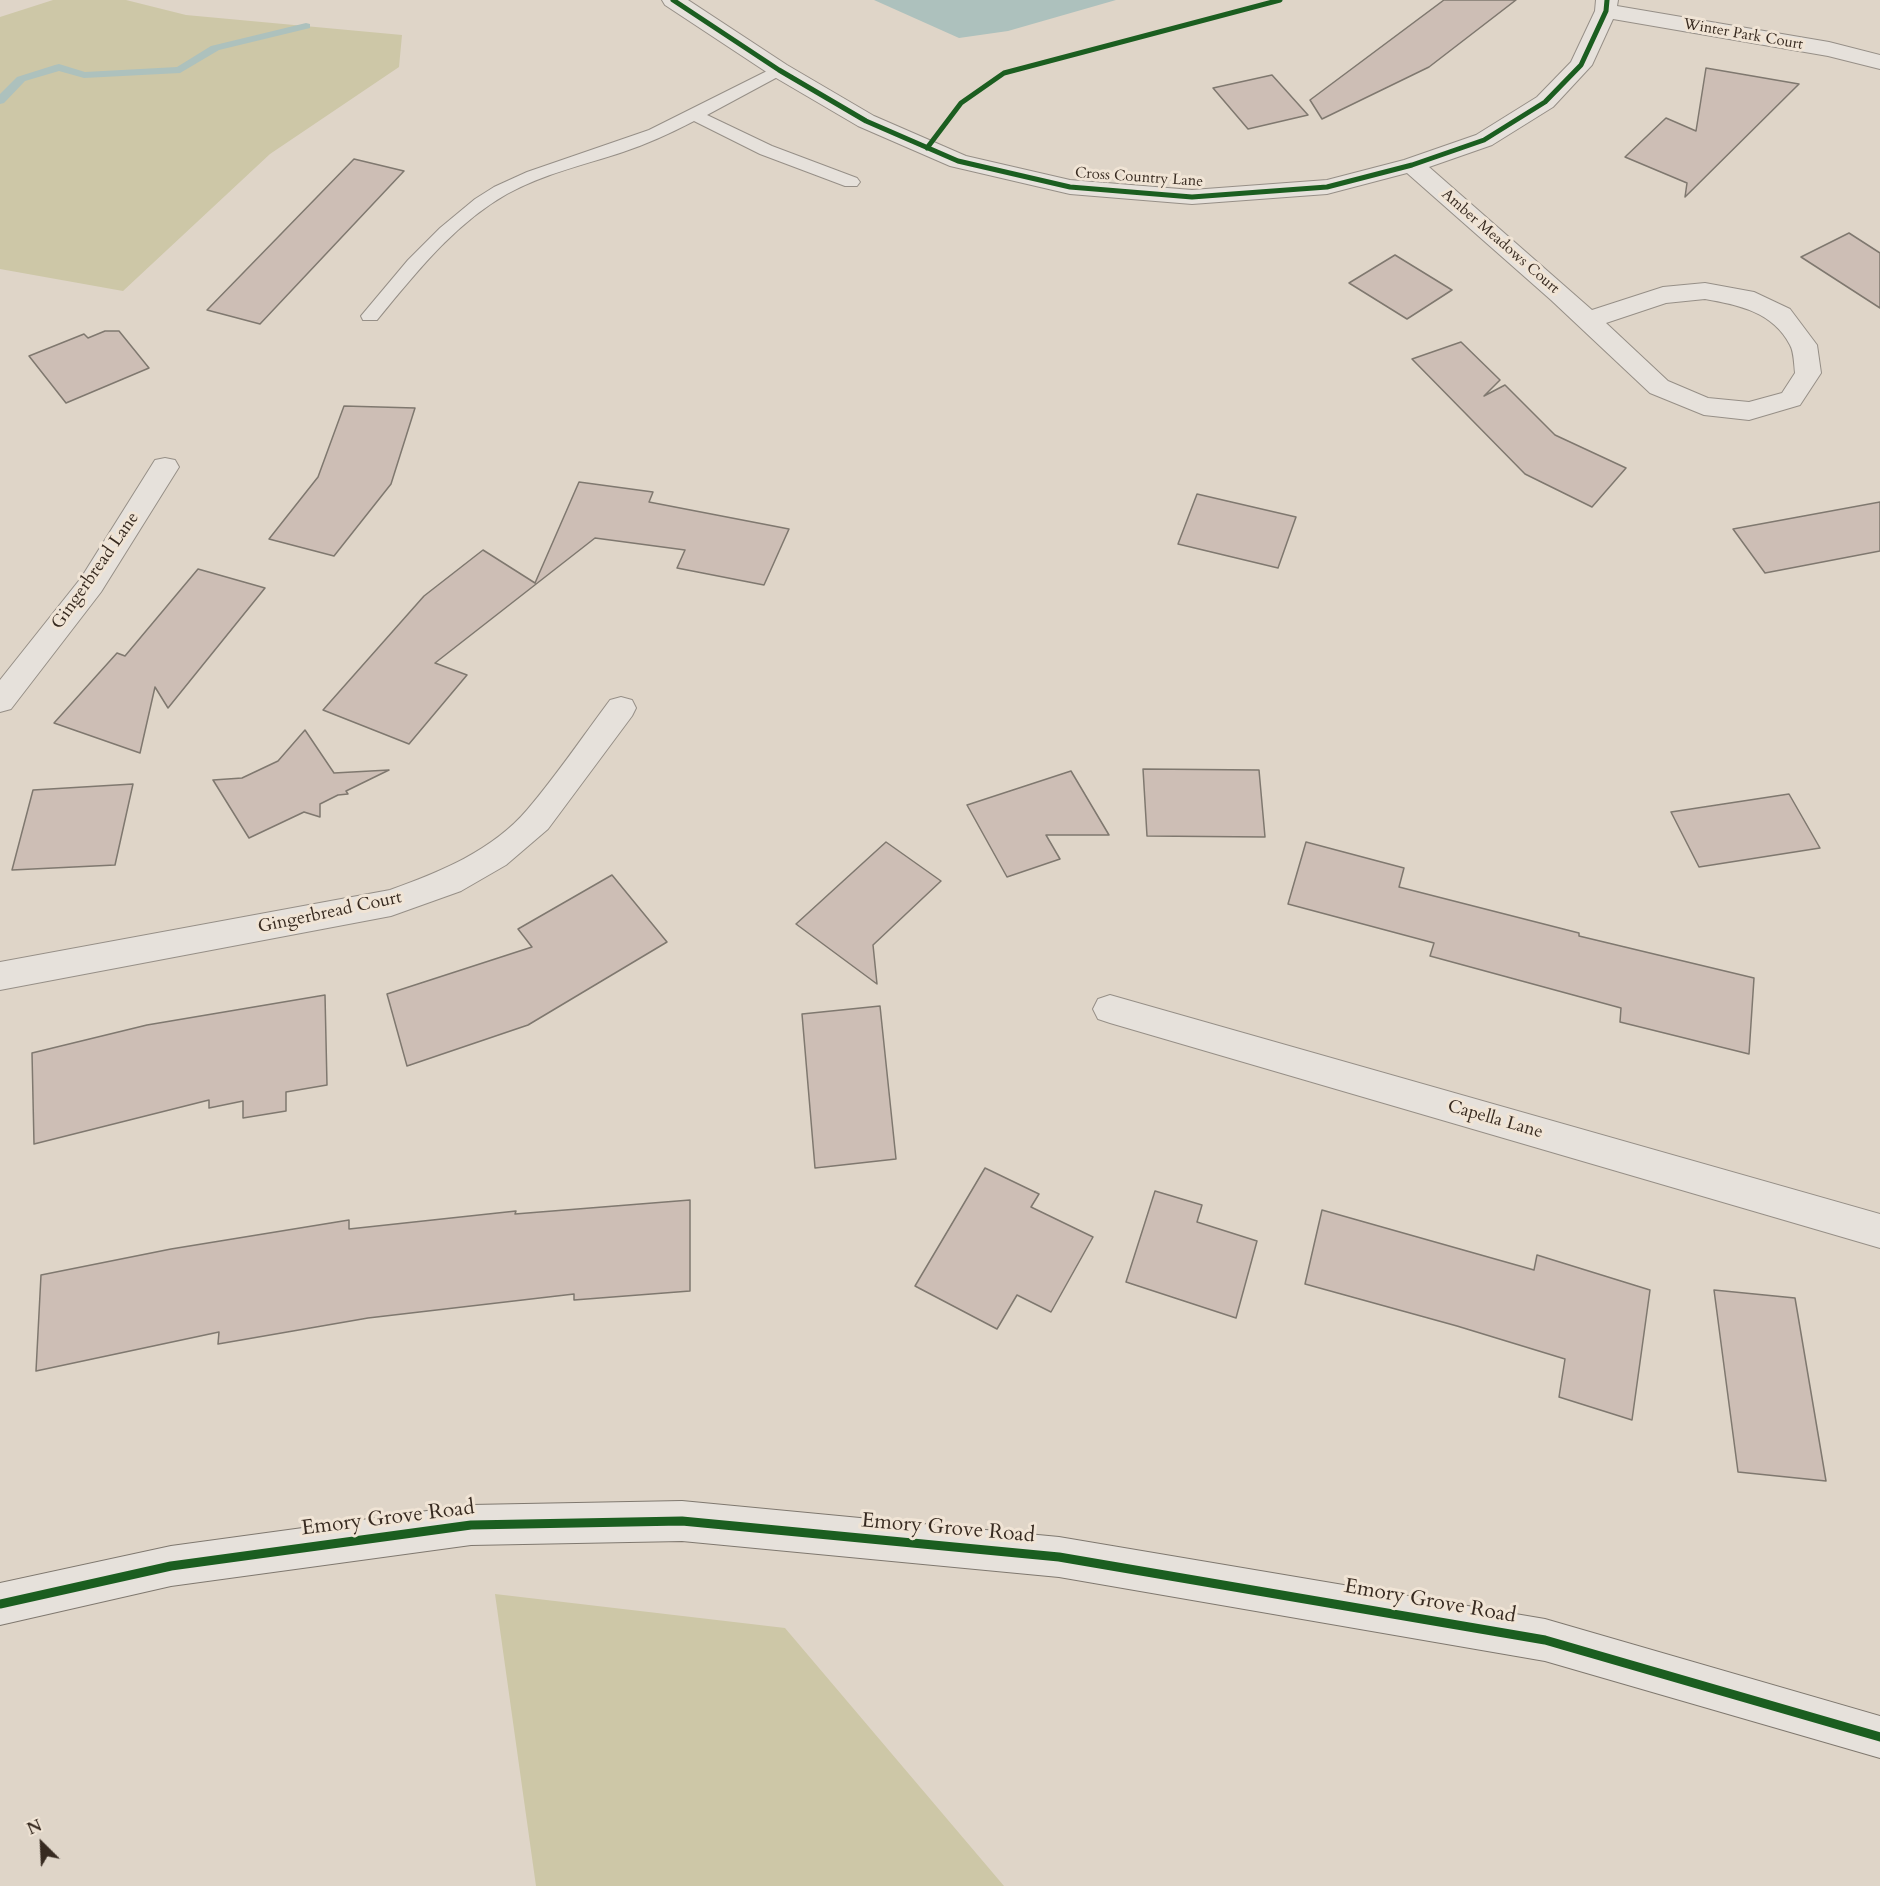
<!DOCTYPE html>
<html>
<head>
<meta charset="utf-8">
<style>
	body { margin:0 }
	#map { position:relative; width:1880px; height:1886px; overflow:hidden; background:#dfd5c8; font-family:Cardo,serif }
	canvas { display:block }
	.north { position:absolute; left:12px; top:1814px; width:60px; height:60px; -webkit-text-stroke:4px #f0e4d5; paint-order:stroke; rotate:336deg; font-size:16px; font-weight:700; line-height:24px; text-align:center; color:#372a20 }
	.north::after { content:''; display:block; margin:auto; width:21px; height:27px; background:#372a20; clip-path:polygon(50% 0,100% 100%,50% 72%,0 100%) }
</style>
</head>
<body>
<div id="map">
<canvas width="1880" height="1886"></canvas>
<div class="north">N</div>
</div>
<script>
const ctx = document.querySelector('canvas').getContext('2d');
ctx.lineJoin = 'round';
function fillPath(path, color) {
  ctx.fillStyle = color;
  ctx.fill(path, 'evenodd');
}
function stroke(path, color, width, dash) {
  ctx.strokeStyle = color;
  ctx.lineWidth = width;
  ctx.lineCap = dash ? 'butt' : 'round';
  ctx.setLineDash(dash || []);
  ctx.stroke(path);
}
function write(font, color, halo, rows, align = 'center') {
  ctx.font = font + ' Cardo,serif';
  ctx.lineWidth = 6;
  ctx.setLineDash([]);
  ctx.textBaseline = 'middle';
  ctx.strokeStyle = halo;
  ctx.fillStyle = color;
  for (const [text, x, y, turn = 0] of rows) {
    ctx.save();
    ctx.translate(x, y);
    ctx.rotate((+turn || 0) * Math.PI / 180);
    ctx.textAlign = isNaN(turn) ? turn : align;
    if (halo) ctx.strokeText(text, 0, 0);
    ctx.fillText(text, 0, 0);
    ctx.restore();
  }
}
const green = new Path2D(`
	M53,0H126L186,15L402,35L399,67L270,154L123,291L0,269V17Z
	M495,1594L785,1628L1004,1886H536Z`);
const water = new Path2D(`
	M874,0H1116L1008,31L959,38Z`);
const stream = new Path2D(`
	M306,23L310,24V28L219,50L180,73L84,78L59,71L25,81L4,103L0,104V94L17,77L55,65L59,64L85,72L177,67L211,46Z`);
const building = new Path2D(`
	M1444,0H1516L1429,67L1322,119L1310,100Z
	M1706,68L1799,84L1685,197L1687,183L1625,157L1666,118L1696,131Z
	M1272,75L1308,115L1248,129L1213,88Z
	M354,159L404,171L260,324L207,310Z
	M1849,233L1880,253V308L1801,257Z
	M1395,255L1452,290L1407,319L1349,283Z
	M105,331H119L149,368L66,403L29,356L84,334L88,338Z
	M1461,342L1500,380L1484,396L1505,385L1555,435L1626,468L1592,507L1525,474L1412,359Z
	M344,406L415,408L391,484L334,556L269,539L318,477Z
	M579,482L653,492L649,502L789,529L764,585L677,568L685,550L595,538L435,663L467,675L409,744L323,710L424,596L483,550L535,583Z
	M1197,494L1296,517L1278,568L1178,544Z
	M1880,502V551L1765,573L1733,529Z
	M198,569L265,588L168,708L155,687L140,753L54,723L117,653L125,656Z
	M305,730L334,773L389,770L346,791L348,794L338,795L320,804V817L304,812L249,838L213,780L242,778L278,761Z
	M1143,769L1259,770L1265,837L1147,836Z
	M1071,771L1109,835H1046L1060,859L1007,877L967,805Z
	M133,784L115,865L12,870L33,790Z
	M1789,794L1820,848L1699,867L1671,812Z
	M886,842L941,881L873,945L877,984L796,924Z
	M1306,842L1404,868L1399,887L1579,933V936L1754,978L1749,1054L1620,1022L1621,1008L1430,956L1434,943L1288,904Z
	M612,875L667,942L528,1025L407,1066L387,994L532,947L518,929Z
	M325,995L327,1085L286,1092V1111L243,1118V1101L209,1108V1100L34,1144L32,1053L147,1025Z
	M880,1006L896,1159L815,1168L802,1014Z
	M985,1168L1039,1194L1031,1207L1093,1237L1051,1312L1017,1295L997,1329L915,1286Z
	M1155,1191L1202,1205L1197,1222L1257,1241L1236,1318L1126,1282Z
	M690,1200V1291L574,1300V1294L368,1318L218,1344L219,1332L36,1371L41,1275L171,1249L349,1220V1229L516,1211L515,1214Z
	M1322,1210L1534,1270L1537,1255L1650,1290L1632,1420L1559,1397L1565,1359L1457,1326L1305,1284Z
	M1714,1290L1795,1298L1826,1481L1738,1472Z`);
const lane = new Path2D(`
	M779,65L787,70L785,73L707,115L772,146L857,178L860,182L857,186H845L760,154L694,121C671,133 647,144 623,152C584,165 543,174 507,194C454,224 415,274 377,320H363L361,316L408,260L440,228L475,199L494,187L527,172L649,130Z`);
const street = new Path2D(`
	M662,0H688L787,65L874,116L966,156L1070,180L1192,190L1327,180L1404,160L1476,135L1537,97L1571,62L1595,11L1596,0H1618L1617,6L1829,42L1880,55V69L1828,56L1613,19L1592,65L1553,107L1492,145L1429,167L1592,310L1663,287L1705,283L1754,292L1790,309L1817,345L1821,373L1800,405L1749,420L1704,415L1650,393L1551,300L1407,173L1327,194L1192,204L1070,194L950,166L858,126L771,75L665,5ZM1705,299C1739,305 1773,312 1790,345C1794,352 1794,364 1795,373L1782,393L1749,402L1708,398L1668,381L1606,323L1666,303Z
	M165,458L175,460L179,467L101,592L11,709L0,712V680L81,578L155,460Z
	M621,697L632,700L636,708L632,716L548,829L506,865L461,891L391,916L0,990V962L390,890C440,872 492,851 527,810C557,775 583,736 610,700Z
	M1110,995L1880,1214V1248L1110,1023L1098,1019L1093,1009L1098,999Z`);
const secondary = new Path2D(`
	M682,1501L1059,1537L1545,1619L1880,1716V1758L1545,1661L1059,1577L682,1541L471,1545L171,1586L0,1625V1583L171,1546L471,1505Z`);
const cyclewayFar1 = new Path2D(`
	M673,0L779,70L866,121L958,161L1070,187L1192,197L1327,187L1412,165L1484,140L1545,102L1581,65L1606,11L1607,0
	M927,148L961,103L1004,73L1280,0`);
const cycleway = new Path2D(`
	M0,1604L171,1566L471,1525L682,1521L1059,1557L1545,1640L1880,1737`);
const farStreetnames = [
	["Winter Park Court",1743,35,10],
	["Cross Country Lane",1139,178,4],
	["Amber Meadows Court",1500,242,41]
];
const streetNames = [
	["Gingerbread Lane",96,571,-55],
	["Gingerbread Court",330,913,-12],
	["Capella Lane",1495,1120,16]
];
const nearStreetnames = [
	["Emory Grove Road",388,1519,-7],
	["Emory Grove Road",948,1529,5],
	["Emory Grove Road",1430,1602,10]
];
fillPath(green, '#cdc7a7');
fillPath(water, '#adc1bd');
fillPath(stream, '#adc1bd');
fillPath(building, '#cdbeb5');
stroke(building, '#7f786f', 1.5);
stroke(lane, '#968f87', 2);
stroke(street, '#968f87', 2);
stroke(secondary, '#7f786f', 2);
fillPath(lane, '#e6e1db');
fillPath(street, '#e6e1db');
fillPath(secondary, '#e6e1db');
stroke(cyclewayFar1, '#1b5e20', 5);
stroke(cycleway, '#1b5e20', 9);
write('15px', '#372a20', '#f0e4d5', farStreetnames);
write('18px', '#372a20', '#f0e4d5', streetNames);
write('21px', '#372a20', '#f0e4d5', nearStreetnames);
</script>
</body>
</html>
